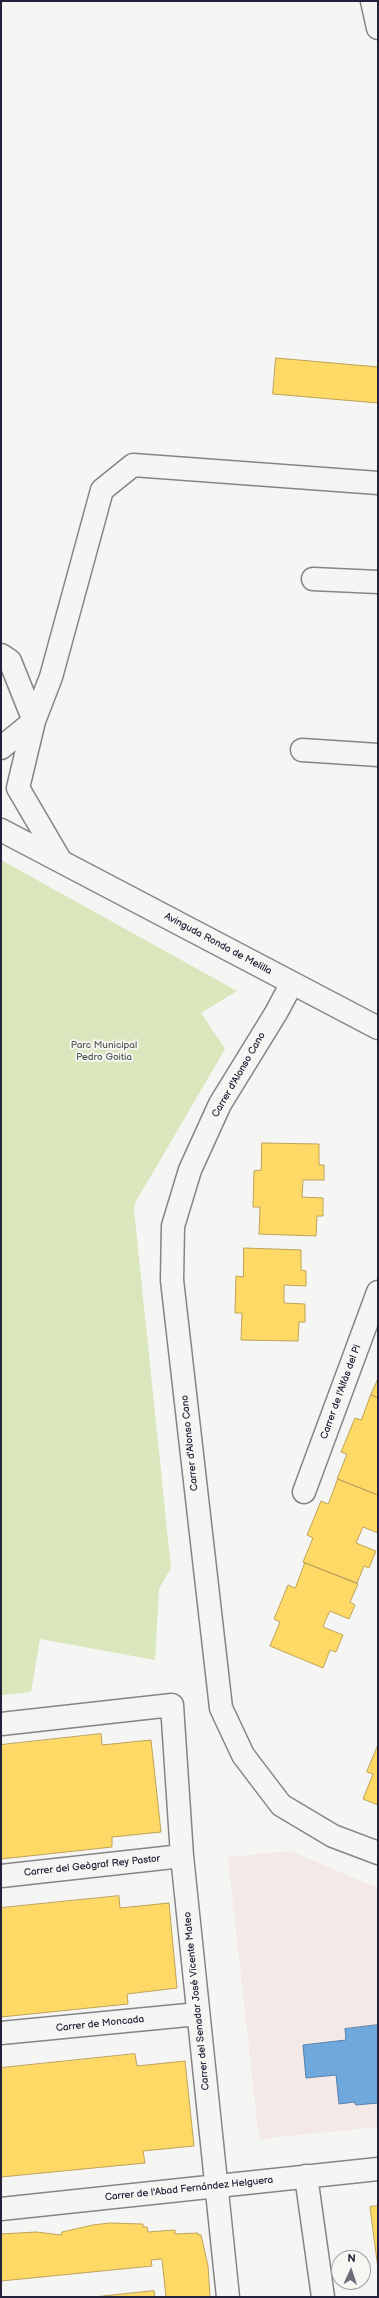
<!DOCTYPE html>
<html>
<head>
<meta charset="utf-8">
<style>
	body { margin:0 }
	#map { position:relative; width:379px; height:2298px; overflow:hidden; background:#f5f5f3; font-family:"Balsamiq Sans",sans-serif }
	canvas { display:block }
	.frame { position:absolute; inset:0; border:2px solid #22223b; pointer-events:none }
	.north { position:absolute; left:331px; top:2250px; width:40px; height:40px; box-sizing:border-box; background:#f6f6f2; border:1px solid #a1a1a9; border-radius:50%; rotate:3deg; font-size:11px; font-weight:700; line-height:16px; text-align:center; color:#22223b }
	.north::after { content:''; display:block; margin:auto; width:14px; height:18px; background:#6c6c7b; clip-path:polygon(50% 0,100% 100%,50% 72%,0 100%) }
</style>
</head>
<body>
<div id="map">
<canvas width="379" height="2298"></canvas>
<div class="frame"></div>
<div class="north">N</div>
</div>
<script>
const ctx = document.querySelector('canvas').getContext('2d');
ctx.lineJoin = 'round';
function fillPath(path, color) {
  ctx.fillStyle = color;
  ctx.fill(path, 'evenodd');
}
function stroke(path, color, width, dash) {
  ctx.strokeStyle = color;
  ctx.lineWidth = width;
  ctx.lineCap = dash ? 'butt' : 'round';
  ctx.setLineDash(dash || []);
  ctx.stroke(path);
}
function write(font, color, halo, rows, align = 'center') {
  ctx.font = font + ' "Balsamiq Sans",sans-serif';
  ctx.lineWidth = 4;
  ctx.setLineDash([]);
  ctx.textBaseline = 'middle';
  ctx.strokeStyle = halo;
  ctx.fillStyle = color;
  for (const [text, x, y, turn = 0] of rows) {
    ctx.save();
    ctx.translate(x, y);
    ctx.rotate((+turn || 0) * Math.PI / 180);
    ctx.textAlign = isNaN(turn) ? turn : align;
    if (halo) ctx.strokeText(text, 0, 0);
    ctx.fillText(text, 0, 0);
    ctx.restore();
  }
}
const built = new Path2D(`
	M291,1851L378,1888V2127L259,2139L228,1857Z`);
const green = new Path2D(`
	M1,860L237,991L201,1013L225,1049L135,1203L134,1210L171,1568L159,1589L155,1660L40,1639L31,1692L1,1695Z`);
const homes = new Path2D(`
	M276,358L378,367V403L273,394Z
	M262,1143L319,1144V1165H324V1180H303L302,1197L323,1198V1216H317L316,1236L259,1234L260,1207H253L254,1171L261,1170Z
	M244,1248L301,1250V1270L306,1271V1286L284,1285V1303L305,1304V1322H299L298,1341L241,1340L242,1313H235L236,1276L243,1277Z
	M378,1379V1398L371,1395Z
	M371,1395L378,1398V1495L337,1479L347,1454L341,1452L355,1418L361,1420Z
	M338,1479L378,1495V1533L363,1527L356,1543L376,1551L369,1568L364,1566L357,1583L303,1562L313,1538L307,1535L321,1501L328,1504Z
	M305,1563L358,1584L350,1602L355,1605L349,1619L330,1611L326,1619L323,1627L343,1635L336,1652L330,1650L323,1668L270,1646L280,1622L274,1619L288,1585L295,1588Z
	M101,1734L102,1745L151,1740L161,1832L112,1837V1847L1,1859V1745Z
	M378,1745V1805L363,1799L373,1774L367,1772Z
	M119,1896L120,1908L169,1903L177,1988L127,1994L128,2004L1,2017V1908Z
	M135,2054L137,2066L185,2061L194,2146L143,2151L145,2163L1,2177V2068Z
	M378,2206V2269L370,2207Z
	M110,2223L143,2224V2227H147L148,2232L175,2230V2234L198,2233V2235H201L208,2266L210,2297H166L162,2259L151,2260L152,2266L1,2281V2234L36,2232L61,2235L62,2232L93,2225Z
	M154,2291L155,2297H94Z`);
const schools = new Path2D(`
	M378,2025V2103L356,2105L354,2102L339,2104L336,2075L306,2078L303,2045L346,2040L345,2029Z`);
const minor = new Path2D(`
	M372,1L378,28
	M313,579L378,582
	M1,655L10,661L34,721
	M34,721L18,788L59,858
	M1,748L34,721L51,677L102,490L133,465L378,483
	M302,750L378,755
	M1,830L378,1028
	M292,983L276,1013L220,1104L190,1170L173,1226L172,1280L221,1708L243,1755L281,1805L333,1836L378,1853
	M304,1492L378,1292
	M1,1724L172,1705L182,1856L228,2297
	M1,1876L182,1856
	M1,2033L198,2014
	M306,2176L323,2297
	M1,2209L378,2169`);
const streetNames = [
	["Avinguda Ronda de Melilla",218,944,28],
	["Carrer d'Alonso Cano",239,1075,-60],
	["Carrer de l'Alfàs del Pi",341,1392,-70],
	["Carrer d'Alonso Cano",190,1443,-96],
	["Carrer del Geògraf Rey Pastor",92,1866,-6],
	["Carrer del Senador José Vicente Mateo",197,2001,-96],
	["Carrer de Moncada",100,2024,-6],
	["Carrer de l'Abad Fernández Helguera",189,2189,-6]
];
const parkNames = [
	["Parc Municipal",104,1045],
	["Pedro Goitia",104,1057]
];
fillPath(built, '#f3e9e6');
fillPath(green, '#dae6bb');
fillPath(homes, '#ffd966');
stroke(homes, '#bda259', 1);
fillPath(schools, '#6fa8dc');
stroke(schools, '#5880ac', 1);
stroke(minor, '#858589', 25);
stroke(minor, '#f5f5f3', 22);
write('10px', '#22223b', '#f6f6f2', streetNames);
write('10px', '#525954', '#f6f6f2', parkNames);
</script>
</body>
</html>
